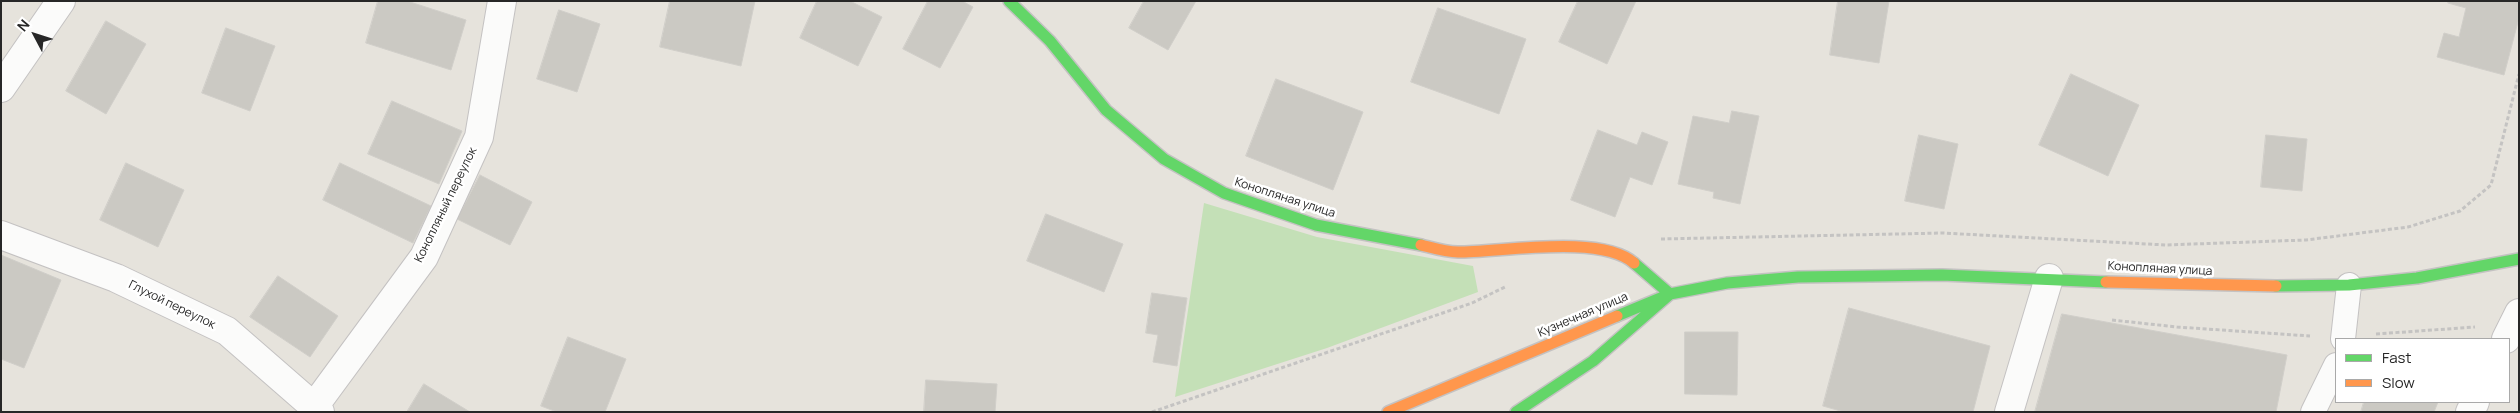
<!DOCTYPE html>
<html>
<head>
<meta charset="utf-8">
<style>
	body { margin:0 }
	#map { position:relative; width:2520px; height:413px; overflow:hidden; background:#e6e3dc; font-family:Manrope,sans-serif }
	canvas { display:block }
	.frame { position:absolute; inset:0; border:2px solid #272727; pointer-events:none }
	.legend { position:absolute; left:2335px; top:338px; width:175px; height:65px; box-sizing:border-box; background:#fff; border:1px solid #a9a9a9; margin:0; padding:6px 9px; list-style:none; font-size:15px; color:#272727 }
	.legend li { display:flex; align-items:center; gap:10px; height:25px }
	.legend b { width:25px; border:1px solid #a9a9a9 }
	.north { position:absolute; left:10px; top:10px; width:50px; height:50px; -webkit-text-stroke:4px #fff; paint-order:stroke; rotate:310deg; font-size:14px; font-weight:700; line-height:20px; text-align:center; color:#272727 }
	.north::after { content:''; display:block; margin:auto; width:18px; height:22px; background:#272727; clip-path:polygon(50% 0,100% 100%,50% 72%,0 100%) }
</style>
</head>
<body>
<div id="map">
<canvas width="2520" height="413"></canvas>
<div class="frame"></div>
<ul class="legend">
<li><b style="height:6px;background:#63d668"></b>Fast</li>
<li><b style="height:6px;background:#ff974d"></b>Slow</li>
</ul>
<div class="north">N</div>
</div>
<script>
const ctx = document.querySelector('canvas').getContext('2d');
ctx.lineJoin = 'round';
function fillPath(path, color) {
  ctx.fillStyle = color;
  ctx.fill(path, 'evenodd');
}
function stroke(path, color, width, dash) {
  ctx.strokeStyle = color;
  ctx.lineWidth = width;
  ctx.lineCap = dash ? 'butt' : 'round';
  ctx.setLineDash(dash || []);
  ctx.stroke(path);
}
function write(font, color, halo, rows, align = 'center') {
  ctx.font = font + ' Manrope,sans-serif';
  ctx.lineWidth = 5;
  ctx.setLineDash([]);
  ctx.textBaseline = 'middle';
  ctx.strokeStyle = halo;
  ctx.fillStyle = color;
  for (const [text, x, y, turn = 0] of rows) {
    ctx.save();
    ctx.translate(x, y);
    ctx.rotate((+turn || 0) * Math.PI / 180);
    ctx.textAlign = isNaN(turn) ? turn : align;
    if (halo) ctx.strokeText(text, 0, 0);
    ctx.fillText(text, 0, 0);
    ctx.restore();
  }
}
const green = new Path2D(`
	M1204,203L1317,237L1473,266L1478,292L1327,348L1175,397Z`);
const building = new Path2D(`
	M378,1H407L466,20L451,70L366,43Z
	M670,1H755L741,66L660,47Z
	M817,1H850L882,17L858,66L800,38Z
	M928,1H962L973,7L940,68L903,49Z
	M1144,1H1196L1168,50L1129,28Z
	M1578,1H1636L1607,64L1559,42Z
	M1838,1H1889L1879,63L1830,55Z
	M2449,1H2519V18L2504,75L2437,57L2444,33L2459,37L2466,8L2448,3Z
	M1438,8L1526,39L1499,114L1411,82Z
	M559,10L600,24L577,92L537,79Z
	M106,21L146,44L106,114L66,91Z
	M226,28L275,46L250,111L202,93Z
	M2071,74L2139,105L2108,176L2039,145Z
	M1276,79L1363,112L1333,190L1246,156Z
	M392,101L462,131L439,184L368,154Z
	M1732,111L1759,116L1740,204L1713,198L1714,192L1678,184L1693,116L1729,123Z
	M1598,130L1637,145L1642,132L1668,142L1652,185L1630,177L1615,217L1571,200Z
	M1919,135L1958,144L1944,209L1905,201Z
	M2266,135L2307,139L2302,191L2261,187Z
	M126,163L184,190L158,247L100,220Z
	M340,163L431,206L413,243L323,200Z
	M480,175L532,202L510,245L457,219Z
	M1046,214L1123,244L1104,292L1027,261Z
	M1,255L61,280L24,368L1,359Z
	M278,276L338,316L310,357L250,317Z
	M1152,293L1187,298L1177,366L1153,362L1158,335L1146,333Z
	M1849,308L1990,346L1973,412H1844L1823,406Z
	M2062,314L2287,355L2276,412H2035Z
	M1685,332H1738L1737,395L1685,394Z
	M568,337L626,359L605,412H557L541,406Z
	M926,380L997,384L995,412H924Z
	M424,384L470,412H407Z
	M2364,402H2438L2434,412H2361Z`);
const path = new Path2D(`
	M1661,239L1943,233L2166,245L2306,240L2408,227L2460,211L2491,185L2519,74
	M2112,320L2177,327L2310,336
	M2376,334L2475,327
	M1152,412L1472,303L1507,286`);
const lane = new Path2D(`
	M2343,339L2349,285
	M2313,412L2336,365`);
const street = new Path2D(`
	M1,88L61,1
	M1,235L116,278L227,331L320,412
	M2506,339L2519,313
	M313,408L424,257L479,137L502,1
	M2009,412L2049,278
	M2470,412L2475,402`);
const fast = new Path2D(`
	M1009,1L1050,41L1106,110L1164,159L1224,193L1316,225L1421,245
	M2276,286L2349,285L2417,278L2519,259
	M1617,316L1670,294L1727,283L1798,277L1942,275L2106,282
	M1516,412L1593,361L1670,294L1634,263`);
const slow = new Path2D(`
	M1421,245C1433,248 1446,252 1458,252C1502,252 1601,234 1634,263
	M2106,282L2276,286
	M1388,412L1617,316`);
const streetNames = [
	["Конопляная улица",1285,198,18],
	["Конопляный переулок",446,205,-64],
	["Конопляная улица",2160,269,3],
	["Глухой переулок",172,305,26],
	["Кузнечная улица",1583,315,-23]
];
fillPath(green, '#c4e0b7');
fillPath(building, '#cbc9c3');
stroke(building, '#d0cec9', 1);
stroke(lane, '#c4c2c2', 26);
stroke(street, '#c4c2c2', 30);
stroke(fast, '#c4c2c2', 14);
stroke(slow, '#c4c2c2', 14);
stroke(path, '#c4c3c2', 3, [4, 2.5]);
stroke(lane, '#fbfbfa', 24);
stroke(street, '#fbfbfa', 28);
stroke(fast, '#63d668', 11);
stroke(slow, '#ff974d', 11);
write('12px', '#272727', '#fff', streetNames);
</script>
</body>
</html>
